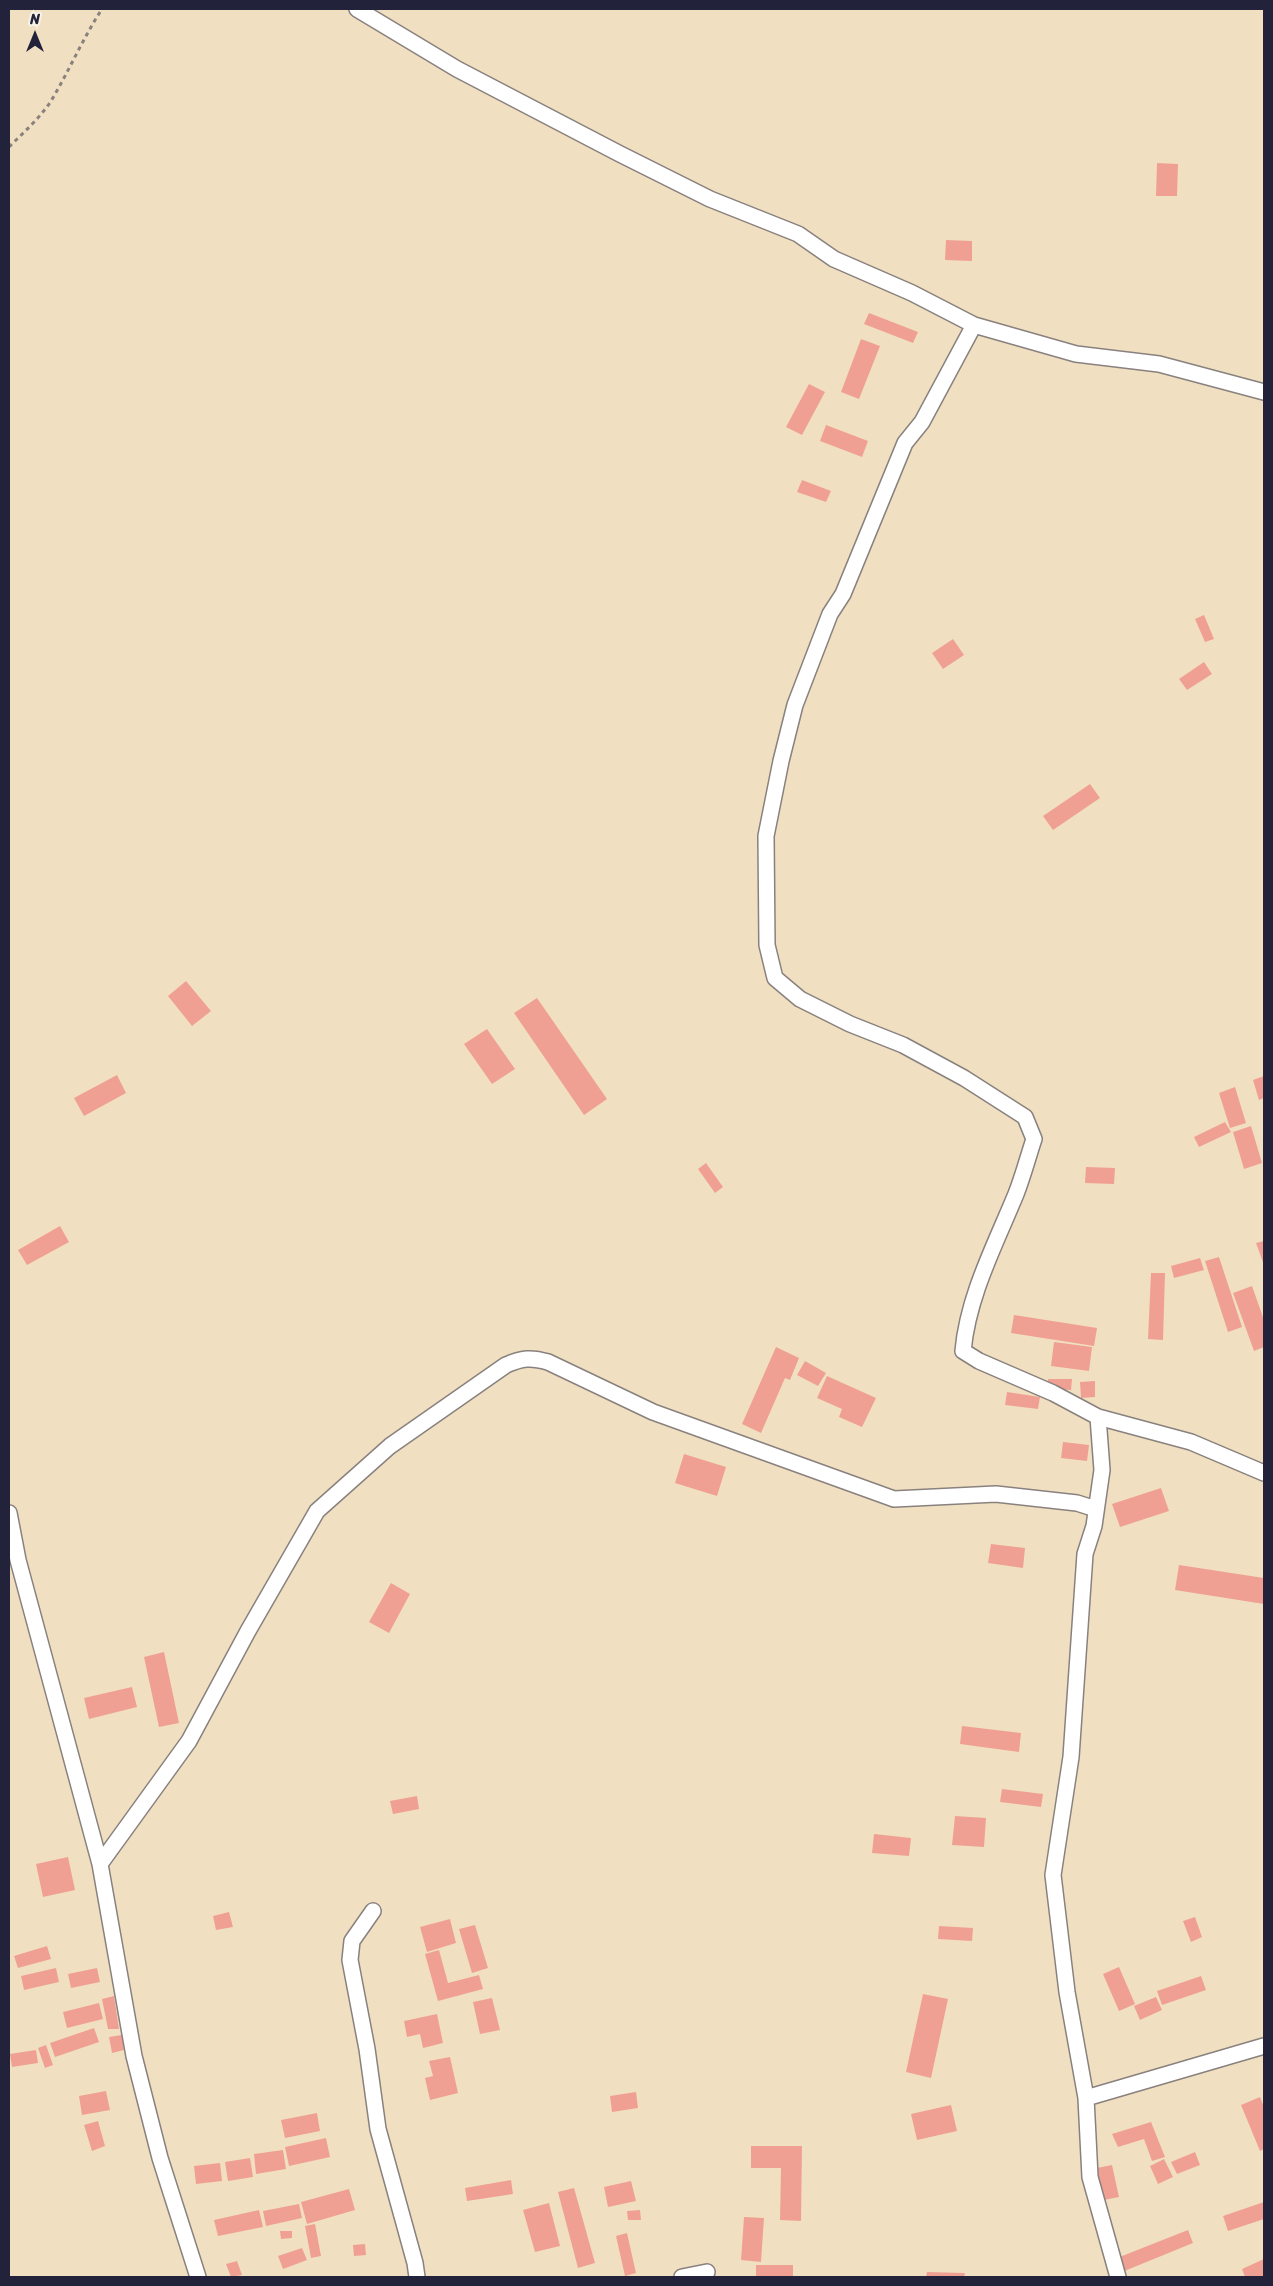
<!DOCTYPE html>
<html>
<head>
<meta charset="utf-8">
<style>
	body { margin:0 }
	#map { position:relative; width:1273px; height:2286px; overflow:hidden; background:#f0e0c1; font-family:Sriracha,sans-serif }
	canvas { display:block }
	.frame { position:absolute; inset:0; border:10px solid #22223b; pointer-events:none }
	.north { position:absolute; left:10px; top:10px; width:50px; height:50px; -webkit-text-stroke:4px #f7f3e8; paint-order:stroke; rotate:0deg; font-size:14px; font-weight:700; line-height:20px; text-align:center; color:#22223b }
	.north::after { content:''; display:block; margin:auto; width:18px; height:22px; background:#22223b; clip-path:polygon(50% 0,100% 100%,50% 72%,0 100%) }
</style>
</head>
<body>
<div id="map">
<canvas width="1273" height="2286"></canvas>
<div class="frame"></div>
<div class="north">N</div>
</div>
<script>
const ctx = document.querySelector('canvas').getContext('2d');
ctx.lineJoin = 'round';
function fillPath(path, color) {
  ctx.fillStyle = color;
  ctx.fill(path, 'evenodd');
}
function stroke(path, color, width, dash) {
  ctx.strokeStyle = color;
  ctx.lineWidth = width;
  ctx.lineCap = dash ? 'butt' : 'round';
  ctx.setLineDash(dash || []);
  ctx.stroke(path);
}
const building = new Path2D(`
	M1157,163L1178,164L1177,196H1156Z
	M946,240L972,241V261L945,260Z
	M869,313L918,332L913,343L864,324Z
	M861,339L880,346L859,399L841,392Z
	M809,384L825,392L802,435L786,427Z
	M826,425L868,441L862,457L820,441Z
	M802,480L831,491L826,502L797,492Z
	M1204,615L1214,639L1205,642L1195,619Z
	M953,639L964,655L943,669L932,653Z
	M1204,662L1212,674L1187,690L1179,679Z
	M1090,784L1100,798L1053,830L1043,816Z
	M186,981L211,1011L192,1026L168,996Z
	M537,998L607,1099L584,1115L514,1013Z
	M487,1029L515,1069L492,1084L464,1044Z
	M117,1075L126,1093L84,1116L74,1098Z
	M1264,1076V1098L1259,1100L1253,1080Z
	M1235,1087L1246,1123L1230,1128L1219,1093Z
	M1225,1122L1231,1132L1199,1147L1194,1137Z
	M1251,1126L1262,1163L1244,1169L1233,1132Z
	M706,1163L723,1187L715,1193L698,1169Z
	M1086,1167L1115,1168L1114,1184L1085,1183Z
	M60,1226L69,1242L27,1265L18,1250Z
	M1264,1241V1265L1256,1243Z
	M1219,1257L1242,1327L1228,1332L1205,1261Z
	M1200,1258L1204,1270L1174,1278L1171,1266Z
	M1151,1273H1165L1163,1340L1148,1339Z
	M1252,1286L1264,1320V1347L1254,1351L1233,1293Z
	M1014,1315L1097,1328L1094,1346L1011,1333Z
	M1054,1342L1092,1347L1089,1371L1051,1366Z
	M776,1347L799,1358L790,1380L785,1378L761,1433L742,1424Z
	M805,1361L826,1373L818,1386L797,1375Z
	M827,1376L876,1398L862,1427L839,1417L842,1409L817,1398Z
	M1048,1379H1072L1071,1390L1047,1389Z
	M1095,1381V1397L1081,1398L1080,1382Z
	M1007,1392L1040,1397L1038,1409L1005,1405Z
	M1063,1442L1089,1445L1087,1461L1061,1458Z
	M684,1454L726,1467L717,1496L675,1483Z
	M1161,1488L1169,1511L1120,1527L1112,1504Z
	M991,1544L1025,1548L1023,1568L988,1563Z
	M1179,1565L1264,1578V1604L1175,1590Z
	M391,1583L410,1594L389,1633L369,1622Z
	M164,1652L179,1723L159,1727L144,1657Z
	M132,1687L137,1707L89,1719L84,1698Z
	M962,1726L1021,1733L1019,1752L960,1744Z
	M1002,1789L1043,1794L1041,1807L1000,1802Z
	M417,1796L419,1809L393,1814L390,1801Z
	M955,1816L986,1818L984,1847L952,1845Z
	M874,1834L911,1838L909,1856L872,1853Z
	M68,1857L75,1890L43,1897L36,1864Z
	M229,1912L233,1927L216,1930L213,1916Z
	M1195,1917L1202,1937L1191,1942L1183,1921Z
	M450,1919L456,1943L427,1952L420,1927Z
	M475,1925L488,1968L472,1973L459,1929Z
	M939,1926L973,1928L972,1941L938,1939Z
	M47,1946L51,1959L18,1968L14,1956Z
	M439,1950L448,1983L479,1975L483,1989L438,2001L425,1954Z
	M1119,1967L1135,2004L1119,2011L1103,1974Z
	M56,1968L59,1982L24,1990L21,1976Z
	M97,1968L100,1982L71,1988L68,1974Z
	M1201,1976L1206,1990L1162,2005L1157,1991Z
	M923,1994L948,1999L931,2078L906,2072Z
	M114,1996L119,2029H108L102,1999Z
	M1156,1997L1162,2010L1140,2020L1134,2006Z
	M492,1998L500,2030L480,2034L473,2002Z
	M99,2003L103,2019L67,2028L63,2012Z
	M437,2014L443,2043L423,2048L420,2034L407,2037L404,2021Z
	M94,2028L99,2042L55,2057L50,2043Z
	M122,2035L124,2050L112,2053L109,2037Z
	M46,2045L53,2065L45,2068L38,2048Z
	M36,2050L38,2063L12,2067L10,2054Z
	M450,2057L458,2093L430,2100L425,2078L433,2076L429,2061Z
	M106,2091L110,2110L82,2115L79,2096Z
	M636,2092L638,2108L612,2112L610,2096Z
	M1260,2097L1264,2107V2149L1260,2151L1241,2105Z
	M951,2105L957,2131L917,2140L911,2114Z
	M317,2113L320,2131L285,2138L281,2120Z
	M98,2121L105,2146L92,2151L84,2125Z
	M1151,2122L1165,2157L1152,2161L1144,2139L1118,2147L1112,2134Z
	M326,2138L330,2157L289,2166L285,2147Z
	M751,2146H802L801,2221L780,2220L781,2168H751Z
	M283,2150L286,2169L256,2174L254,2154Z
	M1195,2152L1200,2165L1177,2174L1171,2162Z
	M250,2158L253,2177L228,2181L225,2162Z
	M1164,2159L1173,2177L1158,2184L1150,2166Z
	M220,2163L222,2181L196,2184L194,2166Z
	M1112,2165L1119,2197L1104,2200L1097,2168Z
	M511,2180L513,2194L467,2201L465,2188Z
	M631,2181L636,2201L608,2207L604,2187Z
	M574,2188L595,2263L578,2268L558,2192Z
	M349,2189L355,2210L307,2224L301,2202Z
	M1264,2202V2219L1228,2231L1223,2216Z
	M549,2203L560,2246L535,2252L523,2210Z
	M299,2204L302,2218L266,2226L263,2211Z
	M259,2210L263,2227L218,2236L214,2220Z
	M640,2210L641,2220H628L627,2211Z
	M744,2217L764,2218L761,2262L741,2260Z
	M315,2224L321,2256L311,2258L305,2226Z
	M1188,2230L1193,2243L1122,2272L1117,2258Z
	M280,2231H292V2238L281,2239Z
	M627,2233L636,2273L625,2276L616,2236Z
	M365,2244L366,2255L354,2256L353,2245Z
	M302,2248L307,2260L283,2269L278,2256Z
	M1264,2259V2277H1245L1242,2269Z
	M237,2261L242,2275L231,2277L226,2264Z
	M756,2265H793V2277H756Z
	M927,2272L965,2273L964,2277H926Z`);
const path = new Path2D(`
	M9,147C24,132 39,119 51,101C69,71 83,38 102,9`);
const minor = new Path2D(`
	M357,9L457,69L620,154L710,199L798,234L834,259L912,293L974,325
	M1264,392L1159,364L1076,354L974,325L922,422L905,443L843,594L830,614L795,705L781,761L766,836L767,945L775,978L800,999L850,1024L903,1045L964,1078L1025,1117L1034,1139C1028,1157 1023,1176 1016,1194C995,1245 968,1296 963,1351L979,1361L1053,1393L1098,1417L1191,1442L1264,1473
	M1098,1417L1102,1470L1094,1526L1085,1554L1071,1757L1053,1875L1067,1992L1086,2098L1090,2177L1118,2277
	M9,1513L18,1560L100,1864L134,2056L160,2158L198,2277
	M100,1864L189,1741L248,1631L317,1511L390,1446L506,1365C522,1358 531,1357 548,1362L653,1412L894,1499L996,1494L1077,1503L1096,1509
	M373,1911L352,1941L350,1960L367,2049L378,2129L415,2263L417,2277
	M1086,2098L1264,2046
	M682,2277L707,2272`);
fillPath(building, '#f0a093');
stroke(minor, '#89817e', 18);
stroke(path, '#89817e', 3, [4, 4]);
stroke(minor, '#fff', 15);
</script>
</body>
</html>
